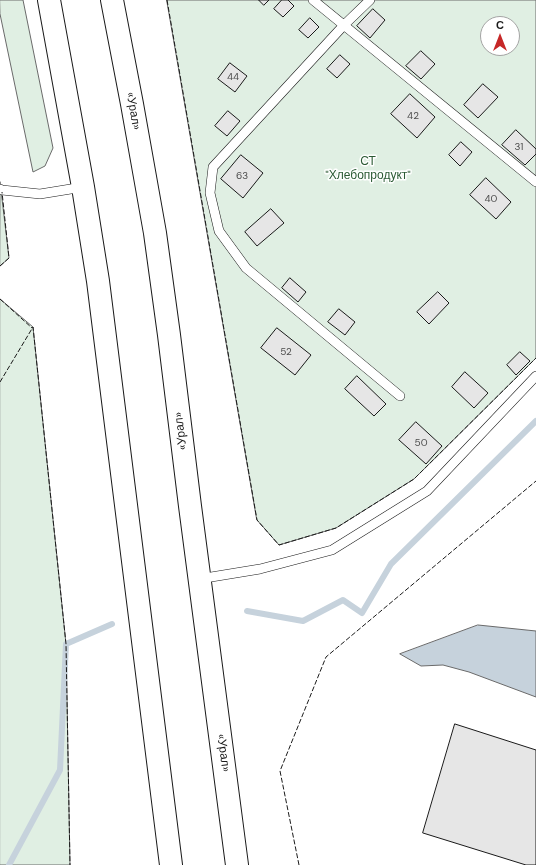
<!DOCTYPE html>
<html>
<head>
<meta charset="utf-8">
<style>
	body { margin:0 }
	#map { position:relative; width:536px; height:865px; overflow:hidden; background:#fff; font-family:"DM Sans",sans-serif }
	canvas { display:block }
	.north { position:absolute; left:480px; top:16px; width:40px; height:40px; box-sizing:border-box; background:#fff; border:1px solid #a3a3a3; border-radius:50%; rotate:0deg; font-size:11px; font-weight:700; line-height:16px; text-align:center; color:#1a1a1a }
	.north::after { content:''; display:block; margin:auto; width:14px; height:18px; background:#c62828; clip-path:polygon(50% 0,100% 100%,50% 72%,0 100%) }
</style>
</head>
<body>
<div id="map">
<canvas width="536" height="865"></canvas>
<div class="north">С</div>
</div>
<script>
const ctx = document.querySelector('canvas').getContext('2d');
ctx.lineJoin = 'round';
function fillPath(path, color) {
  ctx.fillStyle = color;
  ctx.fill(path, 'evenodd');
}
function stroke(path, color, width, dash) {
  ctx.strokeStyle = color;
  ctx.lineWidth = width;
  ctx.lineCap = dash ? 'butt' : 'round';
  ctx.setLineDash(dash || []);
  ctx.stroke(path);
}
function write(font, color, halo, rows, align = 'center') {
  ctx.font = font + ' "DM Sans",sans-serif';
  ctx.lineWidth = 3;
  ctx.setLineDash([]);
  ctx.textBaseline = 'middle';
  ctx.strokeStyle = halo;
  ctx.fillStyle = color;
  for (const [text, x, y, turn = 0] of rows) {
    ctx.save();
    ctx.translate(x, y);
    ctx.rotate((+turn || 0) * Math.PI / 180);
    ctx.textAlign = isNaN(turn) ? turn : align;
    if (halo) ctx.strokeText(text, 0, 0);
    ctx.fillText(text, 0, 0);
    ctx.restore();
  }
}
const green = new Path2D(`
	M0,0H23L53,148L45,166L33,172L0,14Z
	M167,0H536V358L414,479L336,528L279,545L257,520ZM488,24H512V48H488Z
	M0,182L9,258L0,266Z
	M0,299L33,327L66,644L70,865H0Z`);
const water = new Path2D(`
	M478,625L536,631V697L469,672L443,665L421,666L400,654Z`);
const stream = new Path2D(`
	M247,611L303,621L343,600L362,613L391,564L536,421
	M9,865L60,770L66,644L112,624`);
const building = new Path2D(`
	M259,0H269L264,5Z
	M282,0H288L294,6L283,17L274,9Z
	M373,9L385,20L370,38L357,26Z
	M310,18L319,27L308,38L299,30Z
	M421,51L435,64L421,79L406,66Z
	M340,55L350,64L337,78L327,69Z
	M230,63L247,76L235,92L218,79Z
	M483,84L498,97L478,118L464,105Z
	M410,94L435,117L417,138L391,114Z
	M228,111L240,121L227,136L215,126Z
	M516,130L536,149V154L525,165L502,145Z
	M461,142L472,152L460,166L449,155Z
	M241,155L263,173L243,198L221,179Z
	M486,178L511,202L496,219L470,195Z
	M271,209L284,223L257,246L245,232Z
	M290,278L306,292L298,302L282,288Z
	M438,292L449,303L429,324L417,312Z
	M339,309L355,322L345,335L328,322Z
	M277,328L311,355L295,375L261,348Z
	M520,352L530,361L516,375L507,365Z
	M465,372L488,393L474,408L452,387Z
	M357,376L386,404L374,416L345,389Z
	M416,422L442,446L426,464L399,440Z
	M455,724L536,750V865H526L423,833Z`);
const service = new Path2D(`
	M313,0L536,182
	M370,0L344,25L213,167L210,193L219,231L246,268L400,396
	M0,189L2,190L40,194L83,187
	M199,579L260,569L332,550L427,491L536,376`);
const trunk = new Path2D(`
	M49,0L83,187L98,281L171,865
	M112,0L132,104L155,233L169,335L190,506L237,865`);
const fence = new Path2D(`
	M167,0L257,520L279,545L336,528L414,479L536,358
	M0,266L9,258L2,192
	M0,299L32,328
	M0,382L33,327L66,644L70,865
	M299,865L280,771L326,657L536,481`);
const numberNames = [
	["44",233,77],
	["42",413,116],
	["31",519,147],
	["63",242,176],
	["40",491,199],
	["52",286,352],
	["50",421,443]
];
const streetNames = [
	["«Урал»",133,111,80],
	["«Урал»",181,431,-97],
	["«Урал»",223,753,82]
];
const parkNames = [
	["СТ",368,162],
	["\"Хлебопродукт\"",368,176]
];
fillPath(green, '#e0efe3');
stroke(green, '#6a6a6a', 1);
fillPath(water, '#c6d2dc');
stroke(water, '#6a6a6a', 1);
stroke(stream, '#c6d2dc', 6);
fillPath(building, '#e6e6e6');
stroke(building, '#1a1a1a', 1);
stroke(service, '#1a1a1a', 10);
stroke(trunk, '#1a1a1a', 24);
stroke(service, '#fff', 9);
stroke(trunk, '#fff', 22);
stroke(fence, '#1a1a1a', 1, [5, 2]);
write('10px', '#4d4d4d', null, numberNames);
write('12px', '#1a1a1a', '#fff', streetNames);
write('12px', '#2b5a34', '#fff', parkNames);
</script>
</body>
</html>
